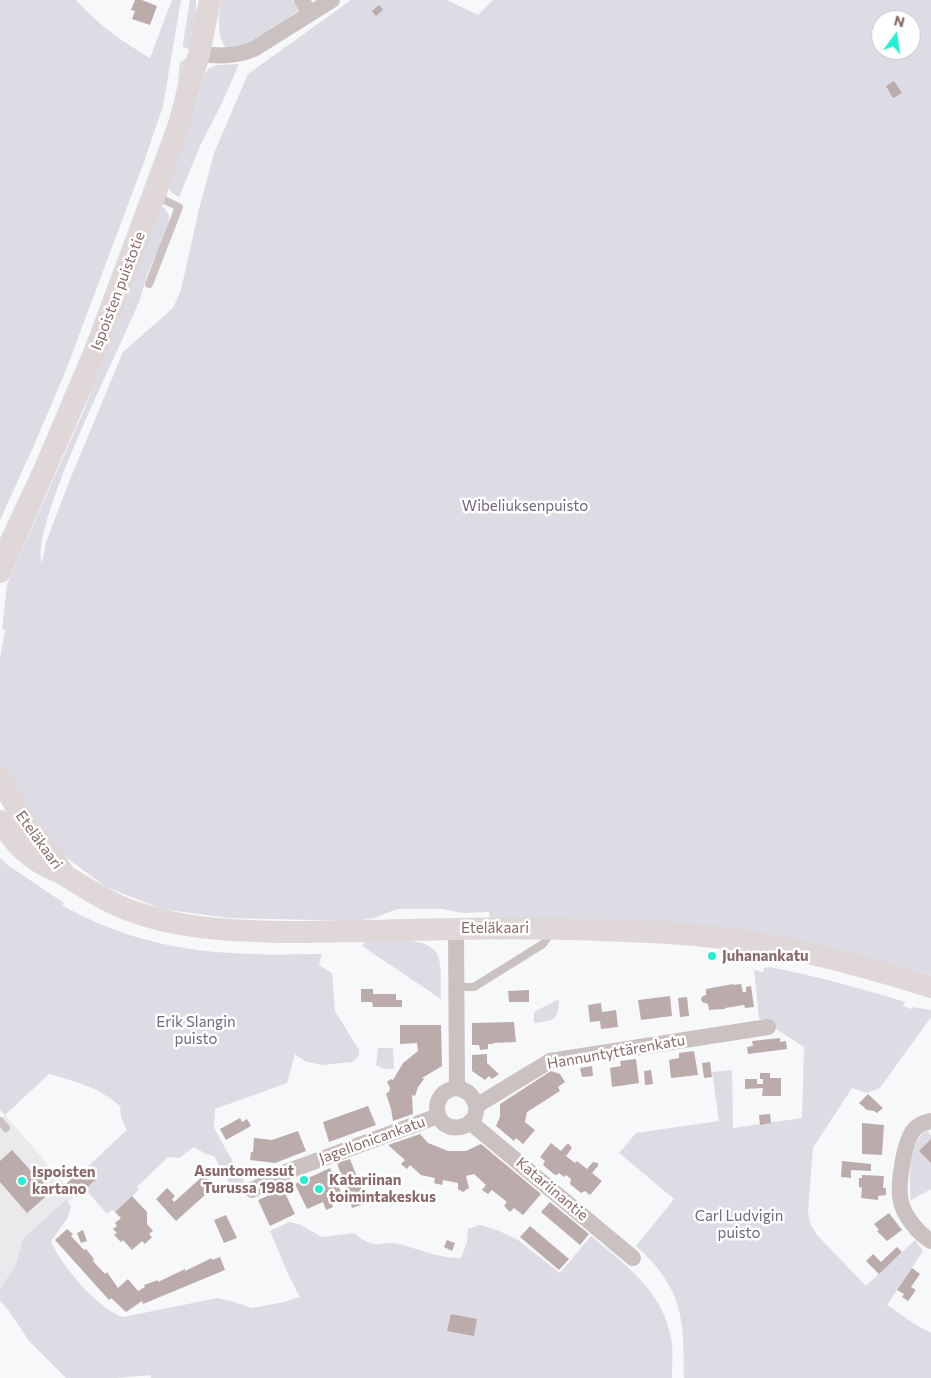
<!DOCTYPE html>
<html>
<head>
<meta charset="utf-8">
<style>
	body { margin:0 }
	#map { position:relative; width:931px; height:1378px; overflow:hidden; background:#f7f8fa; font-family:Commissioner,sans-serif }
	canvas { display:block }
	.north { position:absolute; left:871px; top:10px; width:50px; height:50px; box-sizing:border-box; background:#fff; border:1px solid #d1c3c2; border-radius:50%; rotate:14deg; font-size:14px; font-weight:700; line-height:20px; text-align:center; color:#8b6967 }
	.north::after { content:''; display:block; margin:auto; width:18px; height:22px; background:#22f0d4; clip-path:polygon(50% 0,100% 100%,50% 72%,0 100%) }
</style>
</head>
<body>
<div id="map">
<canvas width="931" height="1378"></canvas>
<div class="north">N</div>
</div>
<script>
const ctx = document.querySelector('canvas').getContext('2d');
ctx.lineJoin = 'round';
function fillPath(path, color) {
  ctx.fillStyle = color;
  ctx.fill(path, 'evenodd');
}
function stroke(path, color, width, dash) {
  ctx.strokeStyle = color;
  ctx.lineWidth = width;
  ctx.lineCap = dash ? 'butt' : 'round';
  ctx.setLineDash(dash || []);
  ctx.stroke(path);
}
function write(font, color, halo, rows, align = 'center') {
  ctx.font = font + ' Commissioner,sans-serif';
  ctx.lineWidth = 5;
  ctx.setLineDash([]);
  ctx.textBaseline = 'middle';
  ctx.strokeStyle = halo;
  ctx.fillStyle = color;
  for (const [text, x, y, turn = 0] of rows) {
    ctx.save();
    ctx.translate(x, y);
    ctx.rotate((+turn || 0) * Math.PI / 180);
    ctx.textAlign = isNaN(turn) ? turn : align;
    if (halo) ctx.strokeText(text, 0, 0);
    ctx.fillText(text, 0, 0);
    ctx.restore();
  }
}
const built = new Path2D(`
	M5,1115L75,1196L32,1238L11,1285L0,1289V1119Z`);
const green = new Path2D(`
	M0,0H76C97,24 123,42 150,58L172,0H181L163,106L144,162L66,370L35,443L0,520Z
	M190,0H196V23L190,48L188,49L183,47V43Z
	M221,0H293L298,11L249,46L226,48C216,35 219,16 221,0Z
	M351,0H447L478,15L493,0H931V975L849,952L490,919L489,912L464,913L441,909H397L374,918L356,921L228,918L162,909L106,887L59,852L7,783L0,765V659L5,630L2,629L7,584L85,408L161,209L164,207C166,210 169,214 169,217C169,233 155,256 149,270C145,279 143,290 140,299C122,345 29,526 42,563L46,542L69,482L123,352L173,308L181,290L199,209L214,153L248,74ZM881,20H911V50H881Z
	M187,58L179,99L89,348L0,547V538L34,466L85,346L172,112L178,82L180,62Z
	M239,64L222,103L200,146L179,197C174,194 169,193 169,186L199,95L204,76L209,68L218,65Z
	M0,858L9,866L64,903L62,905L67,908C152,954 228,956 322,954L319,965L332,973L335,1011L359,1050V1056L352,1062L321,1065L305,1061L295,1054L287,1083L215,1109L214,1128L246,1185L235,1194L214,1156L206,1154L194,1147L179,1158L168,1157L137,1187L139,1190L115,1212L112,1210L107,1214L85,1189L95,1179L85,1169L127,1130L121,1117L120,1106C100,1088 75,1081 49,1074L5,1115L0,1110Z
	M365,942C386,942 433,933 439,959C442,972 440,986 441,999L362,946Z
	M769,967C816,976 860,988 905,1002L903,1006L911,1009L913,1007L931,1010V1017L880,1088L867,1093L852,1088L813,1148L808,1211L810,1223L817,1235L866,1286L915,1240L923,1251L887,1305L913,1323L931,1333V1378H684C684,1318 683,1288 636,1246L674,1199L619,1153L636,1133L719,1121L712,1072L732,1070L733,1128L802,1118L804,1047L759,1018L754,970L763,972L764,968Z
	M559,999C558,1020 555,1021 534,1023V1012Z
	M378,1048H393L394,1069H384L376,1065Z
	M927,1131L931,1135V1189L911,1200C909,1182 908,1140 927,1131Z
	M66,1200L71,1207L67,1219L51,1241L53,1246C65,1269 98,1309 123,1317L218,1298L234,1302L252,1308L284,1302L300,1297L289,1276L270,1231L289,1222L299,1224L322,1237L354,1233C359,1237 364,1241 370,1243C377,1246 385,1242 393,1243C416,1247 438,1259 461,1258L467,1242L468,1229L480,1225L497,1230L518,1240L560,1273L591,1236C627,1266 665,1293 672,1343C673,1355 672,1367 672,1378H151L150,1375L117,1378H66L29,1341L9,1311L0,1301V1289L16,1265L23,1239Z`);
const building = new Path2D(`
	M135,0H142L157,6L150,25L132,19L135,11L131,10Z
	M379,5L383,10L376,16L372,11Z
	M894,81L902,93L893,98L886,86Z
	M733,984V985L741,984L743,992H746V987L751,986L754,1007L745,1008L744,1005L725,1008V1009L709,1010L708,1004L702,1002L701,998L703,996L706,995V989Z
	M361,989H373V994H396V1000H402V1007H373L372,1002H361Z
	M529,990V1002H509L508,991Z
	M670,996L672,1016L641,1020L638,1000Z
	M687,997L689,1016L680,1017L678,998Z
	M601,1003L602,1012L616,1010L618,1027L601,1029L600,1021L590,1022L588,1005Z
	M514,1022L516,1042L493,1043V1044H488V1049L480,1050L479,1045H472V1023Z
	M400,1025H441L442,1066L422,1078L424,1079L418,1087L415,1096L412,1095L413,1114L393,1121L391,1109L386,1093L389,1092L390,1088L387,1082L391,1079L393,1080L403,1063L418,1051L417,1043L400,1044Z
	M780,1038V1042L786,1041L787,1049L748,1054L747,1047L753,1046L752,1041Z
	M694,1051L698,1075L671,1078L669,1060L679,1058V1053Z
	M487,1054V1063L499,1074L492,1079L489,1076L485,1080L472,1071V1055Z
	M636,1059L639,1083L612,1087L610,1068L621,1066L620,1061Z
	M710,1062L712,1077L704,1078L702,1063Z
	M592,1066L593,1076L582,1077L580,1068Z
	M651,1070L653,1084L645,1085L644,1071Z
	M551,1071L560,1074L565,1082L558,1087L560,1091L527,1112L525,1122L535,1130L523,1144L516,1138L514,1141L496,1126L500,1117V1104Z
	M760,1073H770V1078H781V1096H762L763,1088L745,1089V1079H757V1084H763V1079H760Z
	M868,1094L883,1108L877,1113L874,1111L867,1110L859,1103Z
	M368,1106L376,1125L329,1142L323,1122Z
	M770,1114L771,1123L760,1125L759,1115Z
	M240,1118L242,1122L247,1119L251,1126L226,1140L220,1129Z
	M862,1123L884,1125L882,1155L862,1154Z
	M298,1131L306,1151L275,1163L250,1160L251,1152H253L254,1138L272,1140Z
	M420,1134L428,1143L448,1151H466L481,1144L541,1194L523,1215L514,1208L510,1212L504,1206L507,1202L492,1190L488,1194L482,1190L486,1185L474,1174L466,1176L469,1188L463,1192L458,1189V1183L443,1180L442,1185L434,1183L435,1178L421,1175L410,1165L407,1169L401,1164L405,1160L388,1145Z
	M931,1139V1163L919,1151Z
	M551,1143L561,1151L567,1144H569L572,1148L566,1156L575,1163L577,1161L587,1169L593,1162L598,1163V1166L592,1173L602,1181L590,1195L585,1191L581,1193L570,1184L571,1179L566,1175L564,1177L559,1173L557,1175H555L543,1165L545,1161L540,1157Z
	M12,1150L31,1171L35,1168L46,1181L43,1183L51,1192L27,1213L0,1182V1161Z
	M350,1159L367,1203L352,1208L337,1163Z
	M842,1161L871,1164V1171L851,1170V1178L841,1177Z
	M84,1167L96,1179L77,1197L65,1185Z
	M330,1168L342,1194L330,1199L333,1207L326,1210L323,1202L307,1209L295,1184Z
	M204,1175L215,1186L176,1221L156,1199L167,1188L175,1196L172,1199L174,1202Z
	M862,1175L884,1176L883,1188H886V1195L878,1196V1200L861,1198L862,1188L859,1187V1178H862Z
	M283,1189L295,1214L270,1226L258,1200Z
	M132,1196L147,1212V1224L153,1231L149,1234L152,1237L145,1244L142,1241L132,1250L123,1240L121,1242L114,1235L117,1233L113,1229L117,1226L115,1223L121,1218L115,1212Z
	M550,1202L589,1234L580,1245L541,1212Z
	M889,1213L902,1230L887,1241L877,1231L879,1230L874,1224Z
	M226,1215L237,1238L224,1243L214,1220Z
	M530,1226L569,1259L559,1270L520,1237Z
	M67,1229L73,1234L71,1236L84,1250L86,1249L94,1259L93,1261L105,1274L107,1272L118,1288L128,1279L138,1291L145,1287L144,1285L158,1280V1282L185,1269V1271L212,1258V1260L220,1257L225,1270L143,1304L142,1301L126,1312L111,1298L109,1300L55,1240Z
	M83,1230L87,1241L81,1243L77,1233Z
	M447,1240L455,1243L452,1251L444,1247Z
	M897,1247L902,1252L879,1274L866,1261L873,1254L881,1262Z
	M912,1268L920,1274L911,1287L916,1290L908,1301L902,1297L904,1294L897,1290Z
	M451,1314L477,1319L474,1336L447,1331Z`);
const service = new Path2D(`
	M149,284L179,207L156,196
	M456,987H474L543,944L551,933
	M0,1121L6,1128`);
const minor = new Path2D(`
	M302,0L309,14
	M199,54C219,56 235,57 254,49L332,0
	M456,929L457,1088C427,1091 433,1132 460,1127C483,1124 481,1092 457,1088
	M476,1106L550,1061L768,1027
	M931,1121C925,1122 918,1125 914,1130C904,1141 897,1187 901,1202C904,1215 918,1234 931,1241
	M470,1122L633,1258
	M252,1190L286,1172L438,1116`);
const secondary = new Path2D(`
	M0,572L84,380L155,195L178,127L199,54L210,0
	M0,777L21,817L63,872
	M0,821C9,835 21,851 36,860C45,867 57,870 66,876C85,888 104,900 126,909C177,929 230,931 284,932C341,932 398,930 454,929C526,927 598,929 669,933C759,938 846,960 931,987`);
const markers = [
	[712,956,5,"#22f0d4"],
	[304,1180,5,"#22f0d4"],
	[22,1181,5,"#22f0d4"],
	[319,1189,5,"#22f0d4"]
];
const streetNames = [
	["Ispoisten puistotie",118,291,-69],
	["Eteläkaari",39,840,54],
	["Eteläkaari",495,928],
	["Hannuntyttärenkatu",616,1052,-10],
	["Jagellonicankatu",372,1140,-20],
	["Katariinantie",552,1189,40]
];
const parkNames = [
	["Wibeliuksenpuisto",525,506],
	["Erik Slangin",196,1022],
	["puisto",196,1039],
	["Carl Ludvigin",739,1216],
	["puisto",739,1233]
];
const poiNames = [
	["Juhanankatu",722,956],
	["Asuntomessut",294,1171,"right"],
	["Turussa 1988",294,1188,"right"],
	["Ispoisten",32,1172],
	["kartano",32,1189],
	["Katariinan",329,1180],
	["toimintakeskus",329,1197]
];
fillPath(built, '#eae9eb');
fillPath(green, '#dddbe4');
fillPath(building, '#bcabab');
stroke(service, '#cac1c0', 8);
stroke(minor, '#cac1c0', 16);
stroke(secondary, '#e0d8d8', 22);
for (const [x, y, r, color] of markers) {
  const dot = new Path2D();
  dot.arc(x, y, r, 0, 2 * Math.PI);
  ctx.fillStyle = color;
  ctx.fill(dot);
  stroke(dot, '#fff', 2);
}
write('15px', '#8b6967', '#fff', streetNames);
write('15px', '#726681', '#fff', parkNames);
write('bold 15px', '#8b6967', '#fff', poiNames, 'left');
</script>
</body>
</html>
